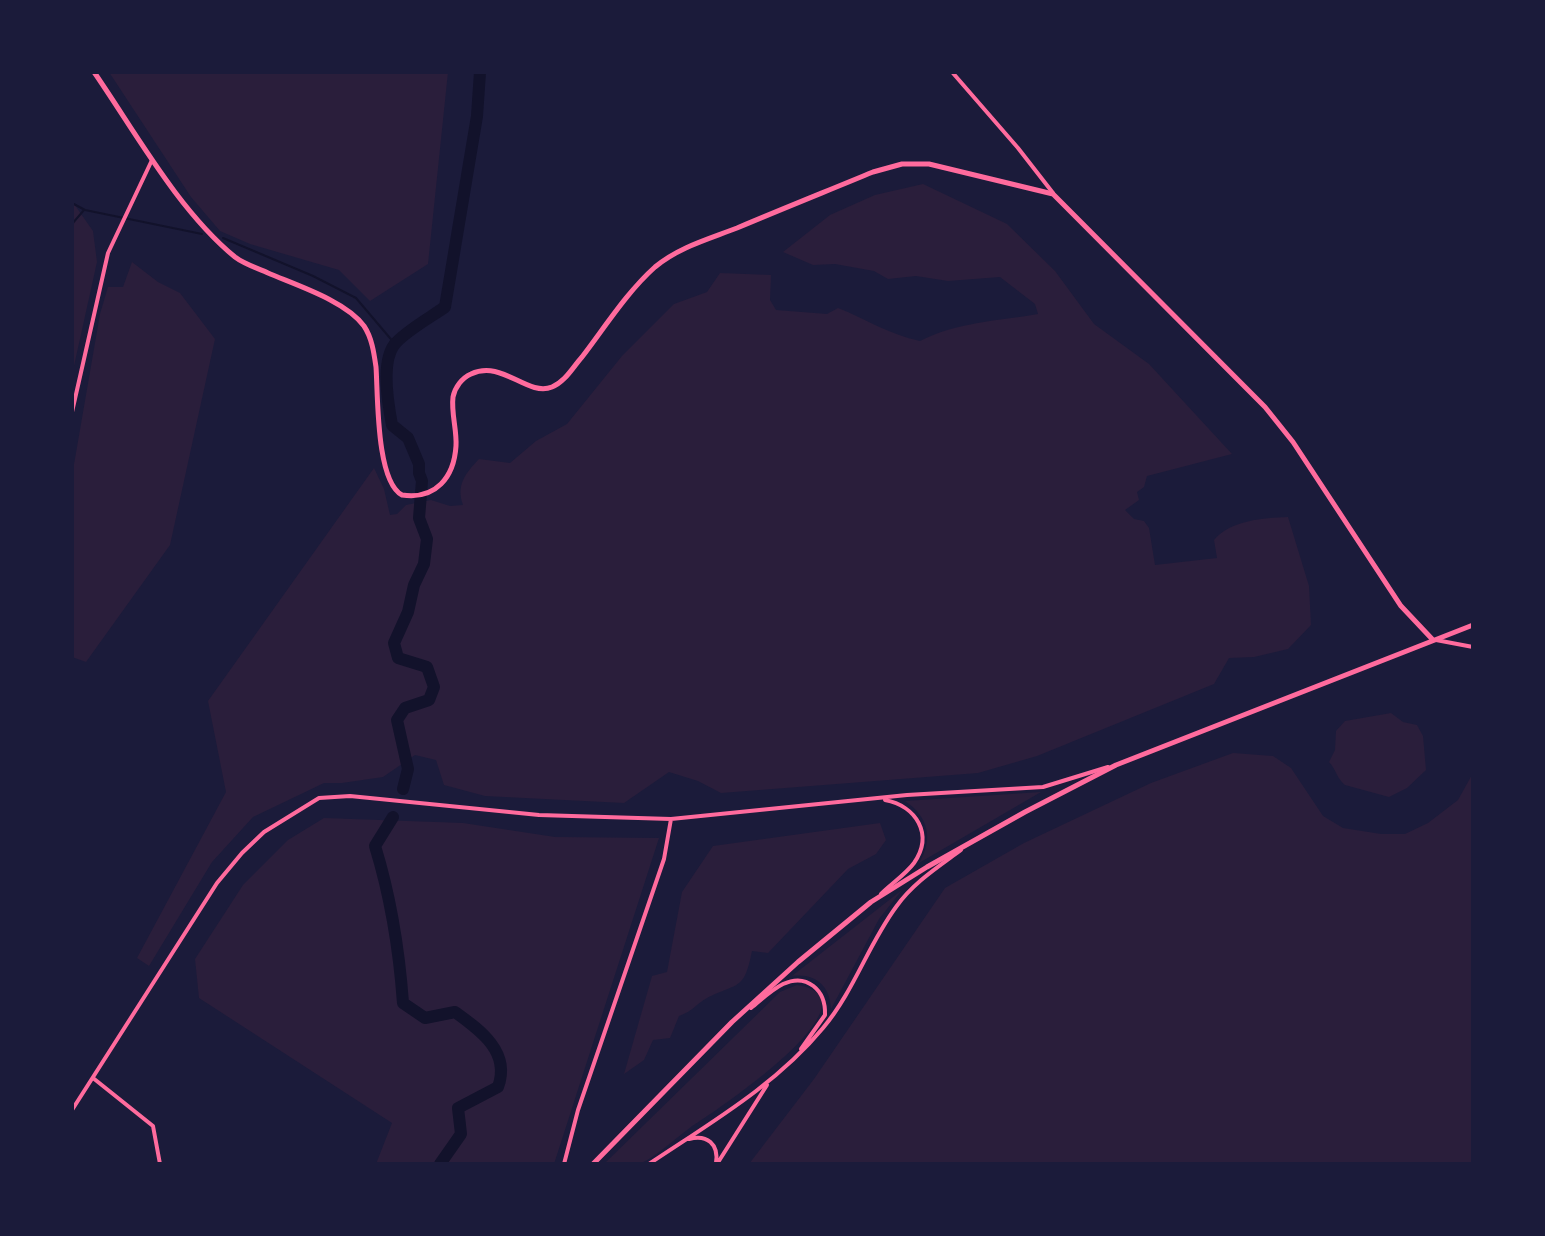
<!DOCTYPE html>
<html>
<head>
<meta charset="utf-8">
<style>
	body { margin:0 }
	#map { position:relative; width:1545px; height:1236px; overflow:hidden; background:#1b1b3a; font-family:"Fira Sans",sans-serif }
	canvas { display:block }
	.frame { position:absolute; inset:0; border:74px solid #1b1b3a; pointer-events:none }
</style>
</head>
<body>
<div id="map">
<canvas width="1545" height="1236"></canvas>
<div class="frame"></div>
</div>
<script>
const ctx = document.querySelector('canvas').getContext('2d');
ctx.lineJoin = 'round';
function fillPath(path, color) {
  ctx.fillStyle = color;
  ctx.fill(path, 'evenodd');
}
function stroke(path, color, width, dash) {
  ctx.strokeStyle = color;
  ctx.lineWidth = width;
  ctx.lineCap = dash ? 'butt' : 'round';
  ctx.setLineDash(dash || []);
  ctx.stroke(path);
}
const green = new Path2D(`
	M109,72H448L428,264L370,301L339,270L250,244L220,231L191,197Z
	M923,184L1007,224L1055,271L1094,324L1149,364L1232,454L1147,476L1144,487L1137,492L1139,500L1125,510L1134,519L1144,521L1149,528L1155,565L1217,558L1214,540C1231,520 1263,518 1288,517L1309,586L1311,625L1288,649L1254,657L1229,658L1214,684L1037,756L978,773L721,793L698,781L669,772L624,803L485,796L444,785L436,760L415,755L383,777L342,783H324L253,817L212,862L149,966L137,958L226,792L208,701L374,468L384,489L390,515L397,514L406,505L431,500L450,506L463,505C456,485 465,474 479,459L510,463L536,441L567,424L622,356L674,304L707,292L720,273L771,275L770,300L776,310L827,314L838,308C866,319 890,335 920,341C957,322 998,321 1038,314L1035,304L1000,277L948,281L916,276L888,279L874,271L835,264L813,265L783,252L830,215L875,195Z
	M72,201L93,231L97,262L72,375Z
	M132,262L158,282L180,293L215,339L170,545L86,662L72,657V476L100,314L108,287H123Z
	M1391,713L1403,722L1417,725L1423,736L1426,770L1407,788L1389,797L1345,785C1337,779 1336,769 1329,762L1335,750L1336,731L1345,721Z
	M1233,753L1273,756L1291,768L1323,816L1343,828L1381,834H1405L1428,823L1458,800L1473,773V1164H749L814,1079L945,888L1024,843L1151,783Z
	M1041,792L919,863C934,839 928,816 905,801Z
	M324,818L463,823L555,837L659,838L554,1164H376L392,1123L199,998L195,959L243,885L288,840Z
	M880,823L886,840L876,854L848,869L768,953L752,951C744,991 739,982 707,998C696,1004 693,1011 679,1016L670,1038L653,1040L644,1060L624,1074L652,976L667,972L682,892L713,846Z
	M902,890L879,919L831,1009C830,985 815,973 792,976Z
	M797,985C886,999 710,1115 691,1127C677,1137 656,1157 641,1163C631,1167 615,1164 604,1164L780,992Z`);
const stream = new Path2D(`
	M72,203L85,210L202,234
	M72,224L84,210
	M223,238L313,276L356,298L395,344`);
const river = new Path2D(`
	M403,789L408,769L397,720L405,708L429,700L434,687L427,667L398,658L394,643L408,612L414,585L424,564L427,539L419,518L422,481L419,473V464L408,438L392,425C388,404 381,363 394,345C404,332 431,317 445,307L477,116L480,72
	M393,817L375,846C391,898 399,948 403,1003L425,1018L455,1012C480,1030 511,1052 498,1087L458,1108L461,1134L440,1164`);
const minor = new Path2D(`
	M881,894C891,884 906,874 914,863C934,834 916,806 885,800
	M751,1008C761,1000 771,990 783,984C807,973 826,990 825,1015L801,1049
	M93,1078L153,1126L160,1164
	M72,1110L217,883L242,853L264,832L319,798L350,796L539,815L671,819L907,795L1043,787L1108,767
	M689,1139C707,1134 719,1144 716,1163
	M564,1164L578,1110L664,859L671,819
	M649,1164C710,1123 776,1085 823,1028C854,991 868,945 896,907C913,883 938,867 961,850
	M717,1164L767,1085`);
const tertiary = new Path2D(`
	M952,72L1018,148L1053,193
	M72,412L108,253L152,160
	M1436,640L1473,647`);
const secondary = new Path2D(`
	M94,72C136,133 178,210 235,257C244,264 257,268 268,273C296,285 346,301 364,326C372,338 374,353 376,367C378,395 376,481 402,495C436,500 454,477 456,446C457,430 451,413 453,397C455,387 462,378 471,374C502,359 527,397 552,387C565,382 573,367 582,357C605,327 627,292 655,267C679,247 709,239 737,228C782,209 827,191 873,172L902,164H929L1053,194L1265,407L1293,442L1401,606L1433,640
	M593,1164L732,1022L798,962L871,902L927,867L1025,812L1116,765L1473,625`);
fillPath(green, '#2a1e3b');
stroke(stream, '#12122b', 2);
stroke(river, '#12122b', 12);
stroke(minor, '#ff6b9d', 4);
stroke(tertiary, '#ff6b9d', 4);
stroke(secondary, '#ff6b9d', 5);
</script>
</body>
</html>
